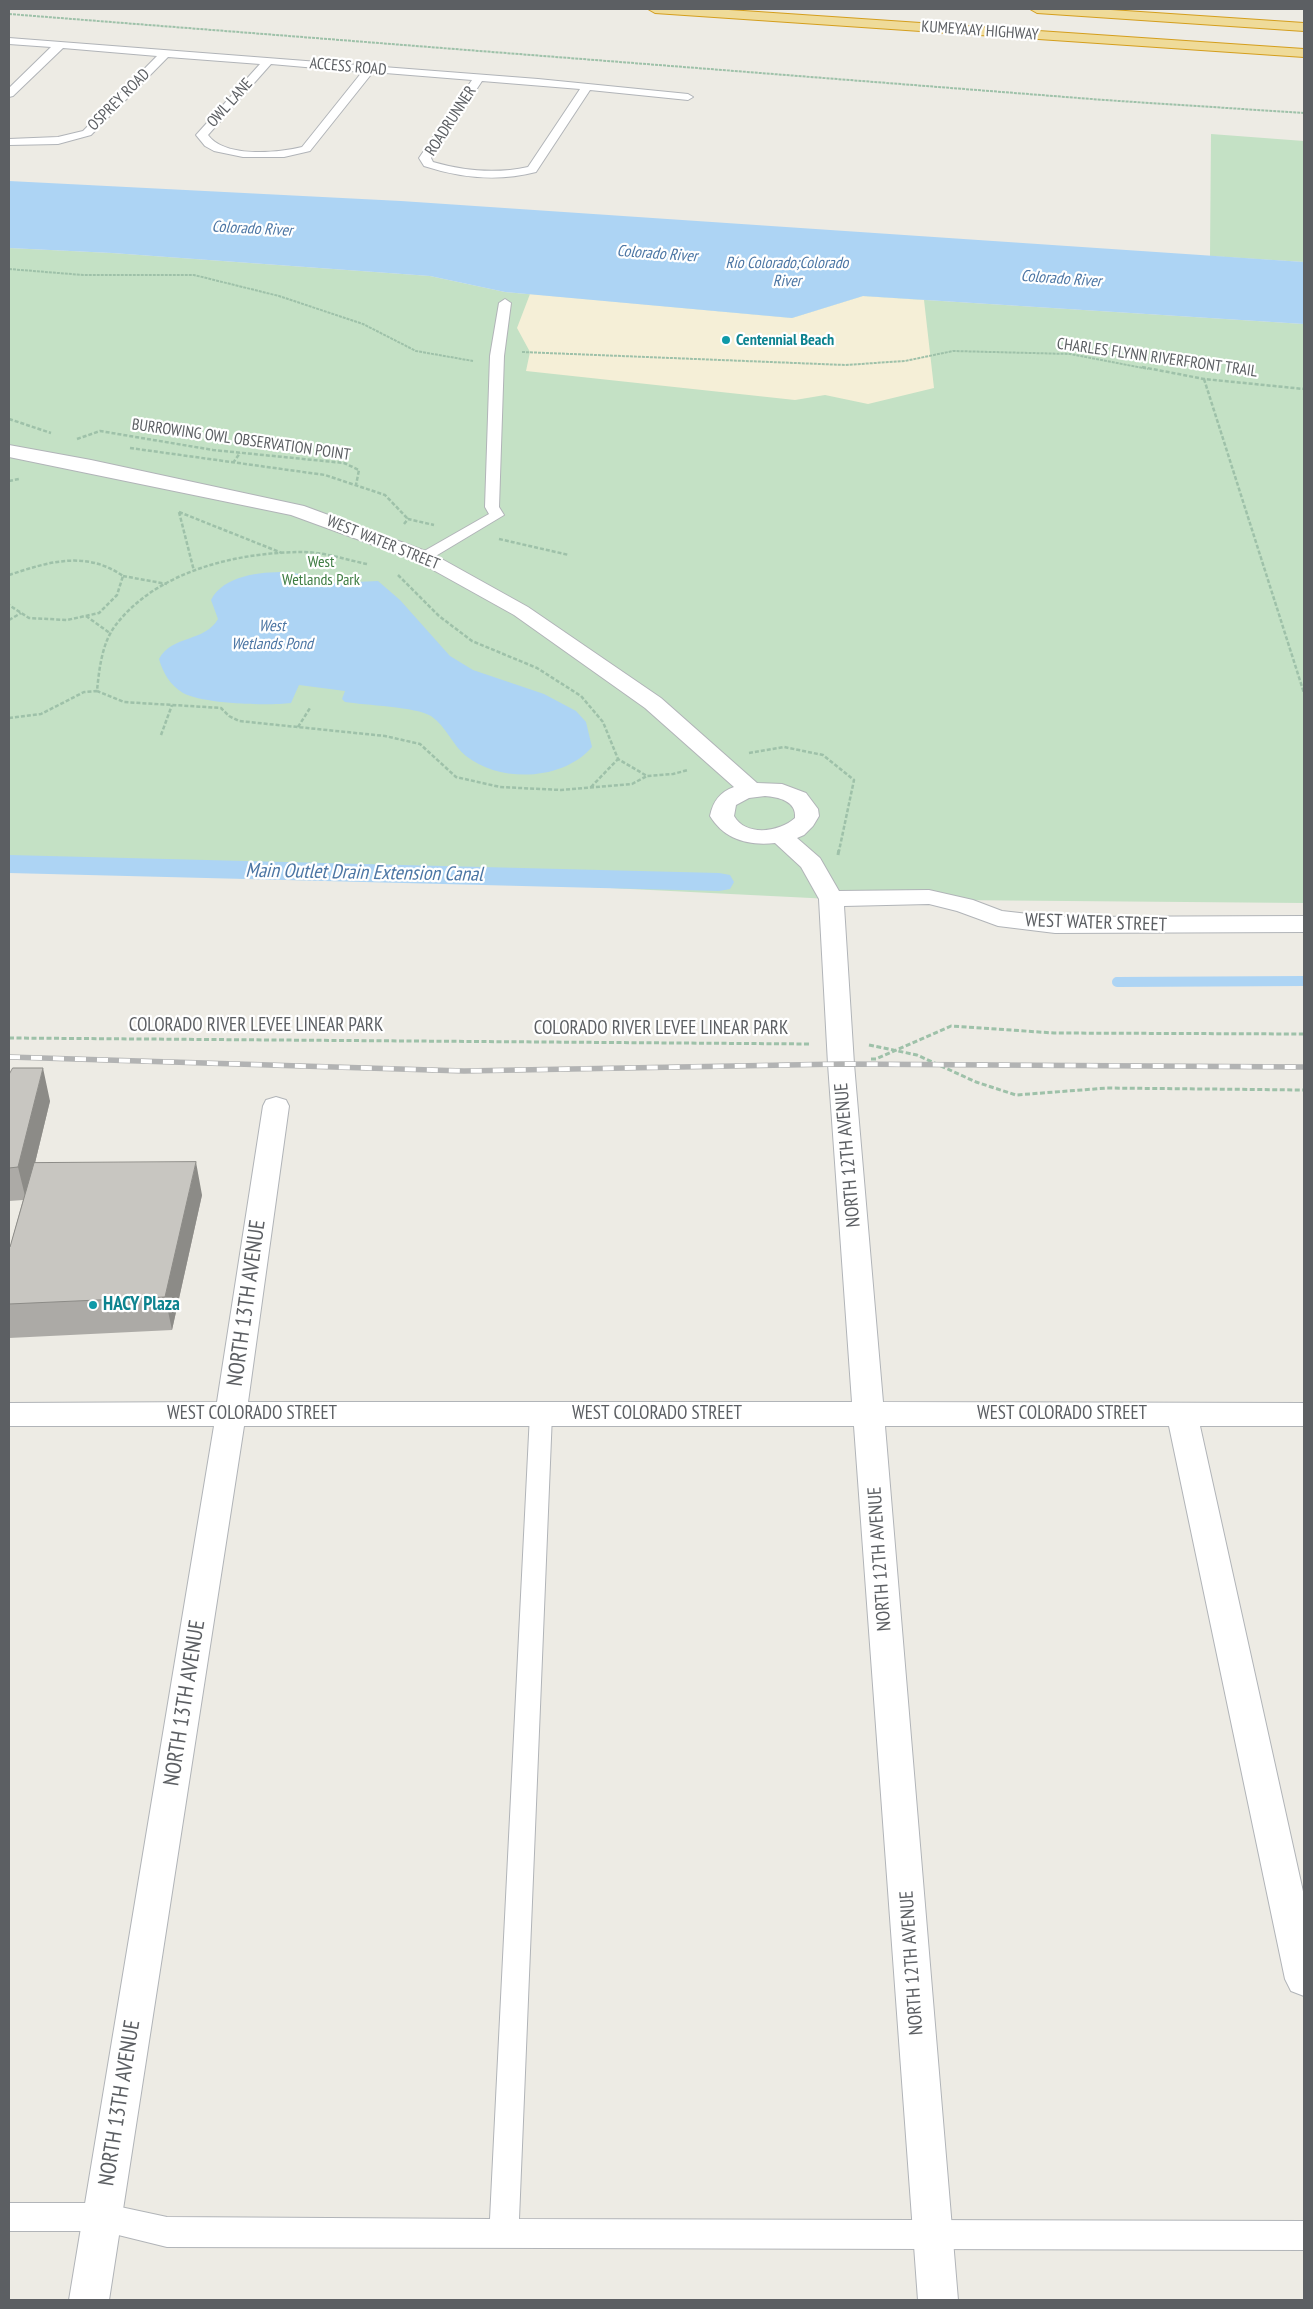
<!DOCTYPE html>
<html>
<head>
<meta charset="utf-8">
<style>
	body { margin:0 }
	#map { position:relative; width:1313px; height:2309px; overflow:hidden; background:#edebe4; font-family:"PT Sans Narrow",sans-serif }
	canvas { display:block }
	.frame { position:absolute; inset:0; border:10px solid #5c5f63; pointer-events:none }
</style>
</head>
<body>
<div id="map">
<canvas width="1313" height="2309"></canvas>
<div class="frame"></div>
</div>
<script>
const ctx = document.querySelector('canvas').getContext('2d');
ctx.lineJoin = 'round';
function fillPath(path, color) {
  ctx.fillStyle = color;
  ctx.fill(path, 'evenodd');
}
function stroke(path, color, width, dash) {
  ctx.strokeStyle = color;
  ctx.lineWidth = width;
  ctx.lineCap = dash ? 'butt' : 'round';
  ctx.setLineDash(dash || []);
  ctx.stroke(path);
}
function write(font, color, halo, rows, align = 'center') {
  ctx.font = font + ' "PT Sans Narrow",sans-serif';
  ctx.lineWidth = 4.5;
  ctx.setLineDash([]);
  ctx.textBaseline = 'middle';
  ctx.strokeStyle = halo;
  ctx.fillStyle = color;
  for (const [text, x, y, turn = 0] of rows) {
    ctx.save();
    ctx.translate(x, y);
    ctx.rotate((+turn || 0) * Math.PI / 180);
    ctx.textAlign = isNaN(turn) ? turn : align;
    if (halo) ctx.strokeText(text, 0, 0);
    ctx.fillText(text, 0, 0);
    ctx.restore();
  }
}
const green = new Path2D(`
	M1211,134L1304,141V262L1210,256Z
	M9,248L112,253L430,276L505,292L792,318L863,296L1304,324V903L831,899L9,858Z`);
const sand = new Path2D(`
	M530,294L792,318L863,296L924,300L934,388L868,404L825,395L795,400L526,371L530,352L517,328Z`);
const water = new Path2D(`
	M9,181L401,201L1304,262V324L863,296L792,318L505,292L430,276L112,253L9,248Z
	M285,572L299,574L293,582L329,587L334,583L378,581L400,600L450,656L473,670L544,694L576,711L586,722L592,747C563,781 500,783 466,756C453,746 446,726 431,716C417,707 364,705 345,702L342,699L345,691L299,685L291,703C267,706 204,704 183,693C170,685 163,673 159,659C172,635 205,642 218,619L211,600C224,575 260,572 285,572Z`);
const stream = new Path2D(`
	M1117,982L1304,981`);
const canal = new Path2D(`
	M9,855L719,873L730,875L734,882L730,889L719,891L9,873Z`);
const pathFar2 = new Path2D(`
	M9,14L1104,100L1304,113
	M9,269L83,275H194L279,296L363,324L416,351L473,361
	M522,352L845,365L905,361L953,351L1070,354L1148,369`);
const pathFar1 = new Path2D(`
	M1142,367L1204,379L1304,389
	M1204,379L1304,693
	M9,419L51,433
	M77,439L100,431L213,450L344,463L359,470L356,485
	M130,448L325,475L385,495L408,519
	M233,463L240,453
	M9,481L19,479
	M179,512L282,553
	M179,512L194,571
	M404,524L408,519L434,525
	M499,539L569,555
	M367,564C347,560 324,552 303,552C238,552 156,571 115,626C102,643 99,670 97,691L124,702L221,708L229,716L239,721L385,736L420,744L456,777L500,787L561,790L632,784L647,776
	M9,575C48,562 86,550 123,576L117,595L99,613L67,620L29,618L9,605
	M398,575L439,616L472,641L537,668L581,696L603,722L618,759L647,776L673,774L688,770
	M123,576L167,584
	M86,616L111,634
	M9,620L21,613
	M9,718L41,714L84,692L97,691
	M298,727L310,708
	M161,735L172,705
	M749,753L784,747L823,755L854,780L839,851
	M591,787L618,759`);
const path = new Path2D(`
	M838,855L839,849
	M9,1038L811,1044
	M869,1045L917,1055L976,1082L1016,1095L1107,1088L1304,1090
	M871,1059H876L951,1026L1054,1033L1304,1034`);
const service = new Path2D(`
	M9,38L538,79L688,94L693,97L688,100L590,90L536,172C498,182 461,178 424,166L419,158L472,80L373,72L310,151L284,157H243L214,151L205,146L196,135L260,64L168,57L91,135L58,144L9,145V139L58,137L83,131L157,56L63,48L13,96L9,97V88L51,47L9,44ZM271,64L362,72L302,147C277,153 225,158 208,135ZM482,81L580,89L528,167C496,174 464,171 433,162L431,158Z
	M505,299L511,303L504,356L499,507L504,515L429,560H419L417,557L419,554L489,514L485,507L490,356L499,303Z
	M541,1406L549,1408L552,1414L519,2219L1304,2221V2250L167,2247L102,2231H9V2203H102L167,2217L490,2219L530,1414L533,1408Z`);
const minor = new Path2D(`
	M9,445L91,460L304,506L431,553L528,607L661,698L757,783L782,784L806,793L818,809L819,816L813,826L804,835L797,838L820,858L839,891L929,890L973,900L1002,911L1055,917L1304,916V932L1055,933L998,926L957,911L929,904L844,906L854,1064L883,1402L1304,1403V1426H1200L1304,1896V1996L1291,1991L1285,1979L1169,1426H885L958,2300H918L854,1426H244L109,2300H69L214,1426H9V1403L217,1402L263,1106L266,1100L276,1097L286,1100L289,1106L248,1402H852L828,1064L819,899L801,867L775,843C748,846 724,839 710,816C713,801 720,792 734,787L645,708L514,615L417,561L291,515L9,457ZM765,796C778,797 797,801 795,818C780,832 746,837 734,816L736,805L749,798Z`);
const motorway = new Path2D(`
	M648,9H714L1304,49V57L655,13Z
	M1030,9H1096L1304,23V31L1037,13Z`);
const rail = new Path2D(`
	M9,1057L464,1071L841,1064L1304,1067`);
const wall = new Path2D(`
	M9,1075L50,1101L35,1163L202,1195L172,1330L9,1338V1247H10L23,1200L9,1201Z`);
const shadedWall = new Path2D(`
	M43,1068L50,1101L26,1200L18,1167Z
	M196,1162L202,1195L172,1330L165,1297Z`);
const building = new Path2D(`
	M13,1068H43L18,1167L9,1168V1075Z
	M196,1162L165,1297L9,1304V1247H10L34,1163Z`);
const markers = [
	[726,340,5,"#0f9aa8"],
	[93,1305,5,"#0f9aa8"]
];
const farStreetnames = [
	["KUMEYAAY HIGHWAY",980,31,4],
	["ACCESS ROAD",348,67,5],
	["OSPREY ROAD",119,100,-45],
	["OWL LANE",230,103,-48],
	["ROADRUNNER",451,121,-57],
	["CHARLES FLYNN RIVERFRONT TRAIL",1157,358,8],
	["BURROWING OWL OBSERVATION POINT",241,440,8],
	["WEST WATER STREET",383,543,22]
];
const farWaternames = [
	["Colorado River",252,229,3],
	["Colorado River",657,254,4],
	["Río Colorado;Colorado",787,263],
	["River",787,281],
	["Colorado River",1061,279,4],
	["West",272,626],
	["Wetlands Pond",272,644]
];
const farCulturenames = [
	["Centennial Beach",736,340]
];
const farParknames = [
	["West",321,562],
	["Wetlands Park",321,580]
];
const streetNames = [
	["WEST WATER STREET",1096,923,2],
	["COLORADO RIVER LEVEE LINEAR PARK",256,1026],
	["COLORADO RIVER LEVEE LINEAR PARK",661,1029],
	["NORTH 12TH AVENUE",848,1155,-95],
	["WEST COLORADO STREET",252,1414],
	["WEST COLORADO STREET",657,1414],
	["WEST COLORADO STREET",1062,1414],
	["NORTH 12TH AVENUE",880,1559,-94],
	["NORTH 12TH AVENUE",912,1963,-94]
];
const cultureNames = [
	["HACY Plaza",103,1305]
];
const waterNames = [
	["Main Outlet Drain Extension Canal",364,873,1]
];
const nearStreetnames = [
	["NORTH 13TH AVENUE",247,1303,-82],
	["NORTH 13TH AVENUE",185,1703,-81],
	["NORTH 13TH AVENUE",120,2103,-81]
];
fillPath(green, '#c4e1c5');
fillPath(sand, '#f5efd7');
fillPath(water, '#add4f4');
stroke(stream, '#add4f4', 10);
fillPath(canal, '#add4f4');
stroke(service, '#b1b4b8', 2);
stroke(minor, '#b1b4b8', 2);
stroke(motorway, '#d49e1d', 2);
stroke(pathFar2, '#9ec1a9', 2, [3, 1]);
stroke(pathFar1, '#9ec1a9', 2.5, [4, 2]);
stroke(path, '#9ec1a9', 3, [5, 2.5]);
fillPath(service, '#fff');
fillPath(minor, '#fff');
fillPath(motorway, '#efdb99');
stroke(rail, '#b2b3b3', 5.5);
stroke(rail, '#fff', 4, [11]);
fillPath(wall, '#acaaa6');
fillPath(shadedWall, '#8c8b87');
fillPath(building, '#c8c6c1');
stroke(building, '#8c8b87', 1);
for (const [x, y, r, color] of markers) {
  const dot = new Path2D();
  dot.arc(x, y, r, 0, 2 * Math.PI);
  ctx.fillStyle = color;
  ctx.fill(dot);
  stroke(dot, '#fff', 2);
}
write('16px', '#5c5f63', '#fff', farStreetnames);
write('italic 16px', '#4c76a4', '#fff', farWaternames);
write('bold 16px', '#0d838f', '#fff', farCulturenames, 'left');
write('16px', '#407e44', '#fff', farParknames);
write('19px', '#5c5f63', '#fff', streetNames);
write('bold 19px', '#0d838f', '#fff', cultureNames, 'left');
write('italic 20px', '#4c76a4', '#fff', waterNames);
write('22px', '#5c5f63', '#fff', nearStreetnames);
</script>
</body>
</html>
